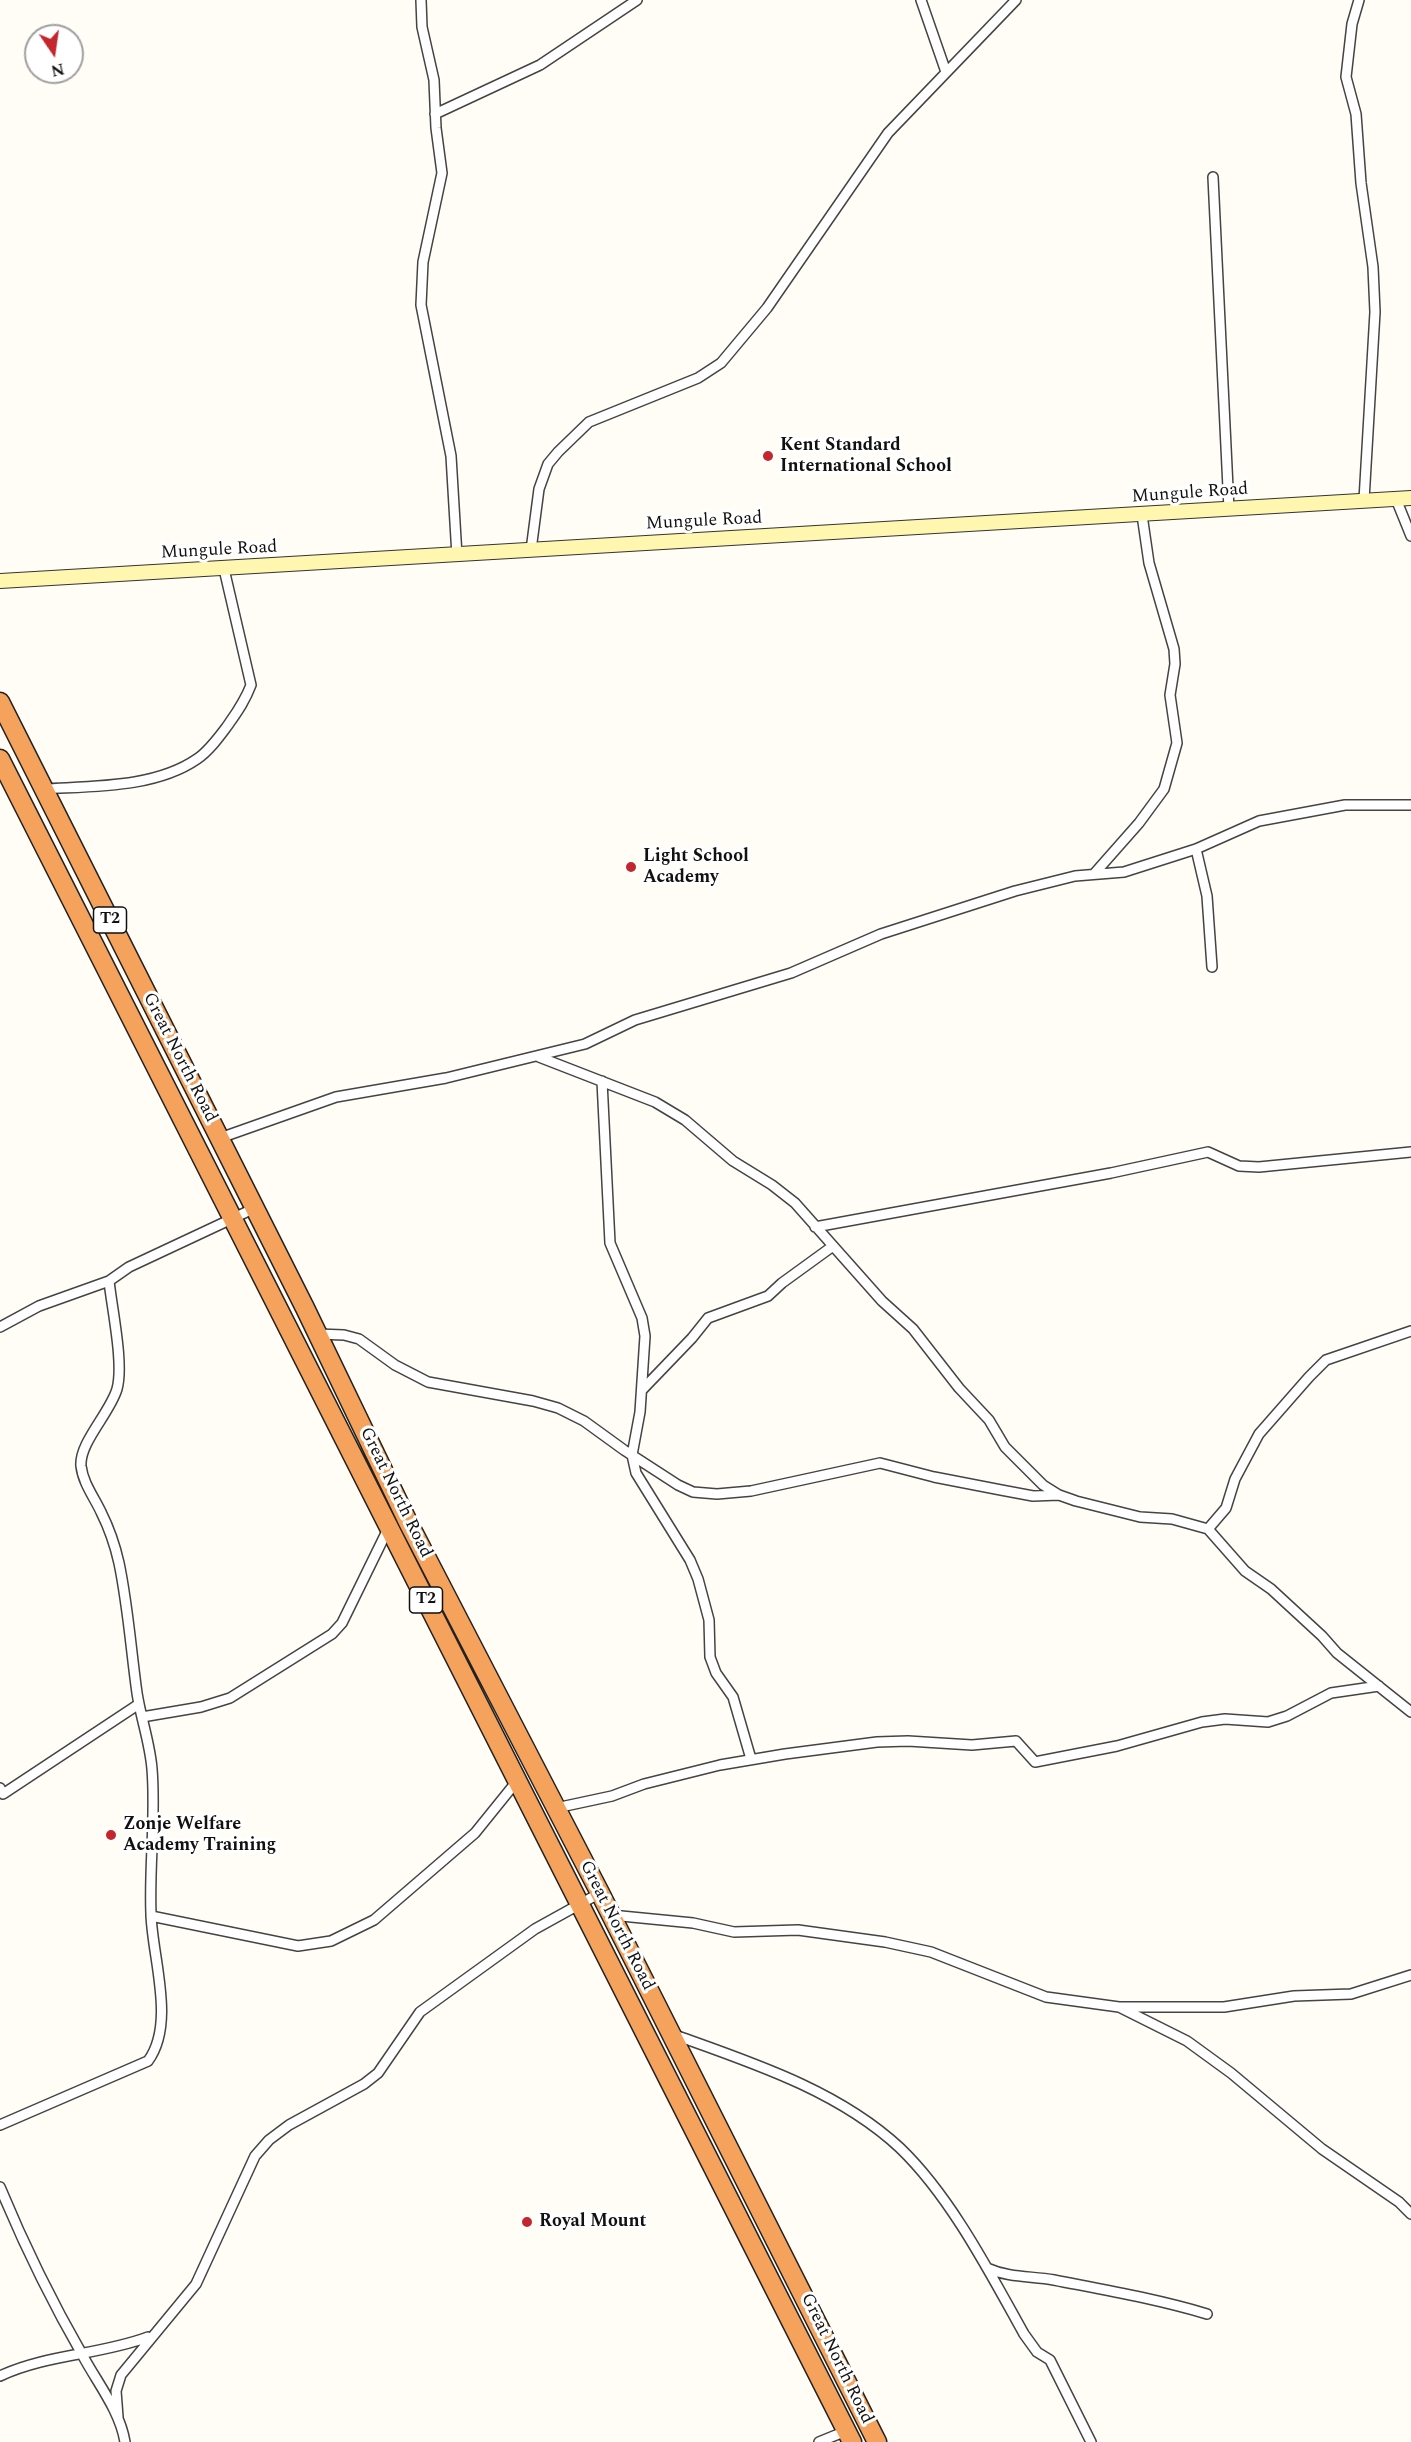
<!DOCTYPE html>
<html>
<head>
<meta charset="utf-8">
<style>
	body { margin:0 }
	#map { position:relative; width:1411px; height:2442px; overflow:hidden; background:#fffdf5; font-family:Spectral,serif }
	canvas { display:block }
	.north { position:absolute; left:24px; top:24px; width:60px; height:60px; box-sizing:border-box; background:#fff; border:2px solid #a0a0a0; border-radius:50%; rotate:167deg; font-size:16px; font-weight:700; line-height:24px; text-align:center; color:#111 }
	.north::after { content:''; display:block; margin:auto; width:21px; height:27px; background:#c4262e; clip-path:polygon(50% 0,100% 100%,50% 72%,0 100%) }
</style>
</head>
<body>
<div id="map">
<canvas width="1411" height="2442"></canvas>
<div class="north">N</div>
</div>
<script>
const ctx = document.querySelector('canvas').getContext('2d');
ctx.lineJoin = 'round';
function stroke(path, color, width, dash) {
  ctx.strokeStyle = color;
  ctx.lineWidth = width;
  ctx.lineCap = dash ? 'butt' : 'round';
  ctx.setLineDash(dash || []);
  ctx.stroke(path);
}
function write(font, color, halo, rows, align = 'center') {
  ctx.font = font + ' Spectral,serif';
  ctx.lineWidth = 6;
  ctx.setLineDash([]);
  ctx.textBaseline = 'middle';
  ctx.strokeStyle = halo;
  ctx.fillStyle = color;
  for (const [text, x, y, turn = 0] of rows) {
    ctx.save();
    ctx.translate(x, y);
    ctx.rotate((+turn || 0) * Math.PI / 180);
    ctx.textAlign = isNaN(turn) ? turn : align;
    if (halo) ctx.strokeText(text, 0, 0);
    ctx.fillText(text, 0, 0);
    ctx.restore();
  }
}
const street = new Path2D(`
	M421,0L422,27L434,80L436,128L442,173L423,262L421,305L451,456L457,556
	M921,0L946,72
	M1359,0L1352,24L1346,77L1356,114L1361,183L1373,267L1375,312L1364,500
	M435,114L540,65L637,0
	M1213,177L1229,509
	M1396,499L1411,536
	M531,550L539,489L548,464L558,452L589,422L698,378L721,363L767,308L888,133L1016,0
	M44,789C93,786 155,788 197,759C209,751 219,737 228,725C237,712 245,701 251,685L224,569
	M1196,849L1207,896L1212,967
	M1094,874L1139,823L1164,789L1177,743L1170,695L1175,664L1174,649L1149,563L1142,515
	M539,1057L655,1102L685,1120L733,1161L772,1185L795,1203L882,1301L913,1329L959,1388L989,1420L1005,1447L1043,1485L1059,1495L1076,1501L1140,1517L1172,1519L1208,1529L1245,1571L1271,1589L1322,1636L1337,1653L1411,1712
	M602,1081L610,1243L642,1318L645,1336L640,1412L632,1455L636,1473L690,1560L698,1579L709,1620L710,1657L716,1673L733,1697L751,1759
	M220,1138L336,1097L446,1078L585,1044L635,1020L791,973L881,934L1015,891L1075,876L1124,872L1196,849L1259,821L1345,805H1411
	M815,1227L1111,1173L1208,1152L1239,1166L1259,1167L1411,1152
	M0,1327L39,1306L109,1281L129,1267L255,1208
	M317,1334L344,1335L359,1339L395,1365L428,1382L533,1401L558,1408L584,1421L624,1450L678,1485L693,1492L717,1494L751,1491L880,1463L934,1477L1001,1490L1033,1496L1059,1495
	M642,1390L692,1338L708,1318L768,1296L782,1283L833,1246
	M1208,1529L1226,1508L1235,1479L1259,1434L1309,1377L1326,1360L1411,1331
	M142,1717L201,1707L230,1698L332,1634L342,1623L389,1527
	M0,1788L3,1794L139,1704
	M556,1808L612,1796L644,1784L720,1765L785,1754L877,1742L908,1741L972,1745L1016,1741L1035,1762L1117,1746L1202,1722L1225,1719L1268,1722L1287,1716L1331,1693L1379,1686
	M611,1915L693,1923L734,1932L798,1930L885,1942L931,1952L1046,1997L1119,2007H1224L1294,1996L1351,1994L1411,1975
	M151,1916L298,1946L331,1941L374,1920L475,1833L517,1781
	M1121,2008L1187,2041L1231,2073L1322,2149L1399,2202L1411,2214
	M672,2034C750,2062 838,2090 900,2148C951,2197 990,2273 1024,2334L1037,2352L1050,2360L1091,2442
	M0,2125L148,2061C176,2023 152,1957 151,1914C149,1866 156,1817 152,1769C150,1743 141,1719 137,1693C131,1650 128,1606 119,1563C115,1545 109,1528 101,1512C94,1497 83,1483 81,1466C79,1443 110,1413 117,1389C124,1364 112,1309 109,1281
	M0,2187C24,2245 52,2302 83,2356C98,2384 120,2411 125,2442
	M987,2268C1009,2278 1031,2276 1054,2280C1105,2290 1157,2299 1207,2314
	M0,2376C47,2354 100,2355 148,2337
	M118,2417L116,2391L121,2375L196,2284L255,2156L269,2140L289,2125L364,2084L378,2073L420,2012L535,1929L600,1893
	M819,2442L846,2431`);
const secondary = new Path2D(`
	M0,581L1411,498`);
const highway = new Path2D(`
	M0,702L305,1308L408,1522L600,1893L877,2442
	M0,759L852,2442`);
const markers = [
	[768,456,6,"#c4262e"],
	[631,867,6,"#c4262e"],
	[111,1835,6,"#c4262e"],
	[527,2222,6,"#c4262e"]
];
const shields = [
	[110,920,33],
	[426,1600,33]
];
const shieldNames = [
	["T2",110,920],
	["T2",426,1600]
];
const poiNames = [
	["Kent Standard",780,446],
	["International School",780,467],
	["Light School",643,857],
	["Academy",643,878],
	["Zonje Welfare",123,1825],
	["Academy Training",123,1846],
	["Royal Mount",539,2222]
];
const streetNames = [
	["Mungule Road",1190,494,-4],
	["Mungule Road",704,522,-3],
	["Mungule Road",219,551,-3],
	["Great North Road",179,1058,63],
	["Great North Road",395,1493,64],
	["Great North Road",616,1926,63],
	["Great North Road",836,2359,64]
];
stroke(street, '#444', 12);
stroke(secondary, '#333', 16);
stroke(highway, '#222', 21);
stroke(street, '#fff', 9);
stroke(secondary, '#fff6b0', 14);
stroke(highway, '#f5a25d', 18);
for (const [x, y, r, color] of markers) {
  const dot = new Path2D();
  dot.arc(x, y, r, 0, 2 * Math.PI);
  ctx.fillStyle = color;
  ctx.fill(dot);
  stroke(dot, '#fff', 2);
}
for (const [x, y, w] of shields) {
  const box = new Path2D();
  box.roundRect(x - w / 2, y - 13, w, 26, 4.5);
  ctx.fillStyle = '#fff';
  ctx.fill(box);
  stroke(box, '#111', 1.5);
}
write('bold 16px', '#111', null, shieldNames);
write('bold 18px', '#111', '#fff', poiNames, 'left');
write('18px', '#111', '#fff', streetNames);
</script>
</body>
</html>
